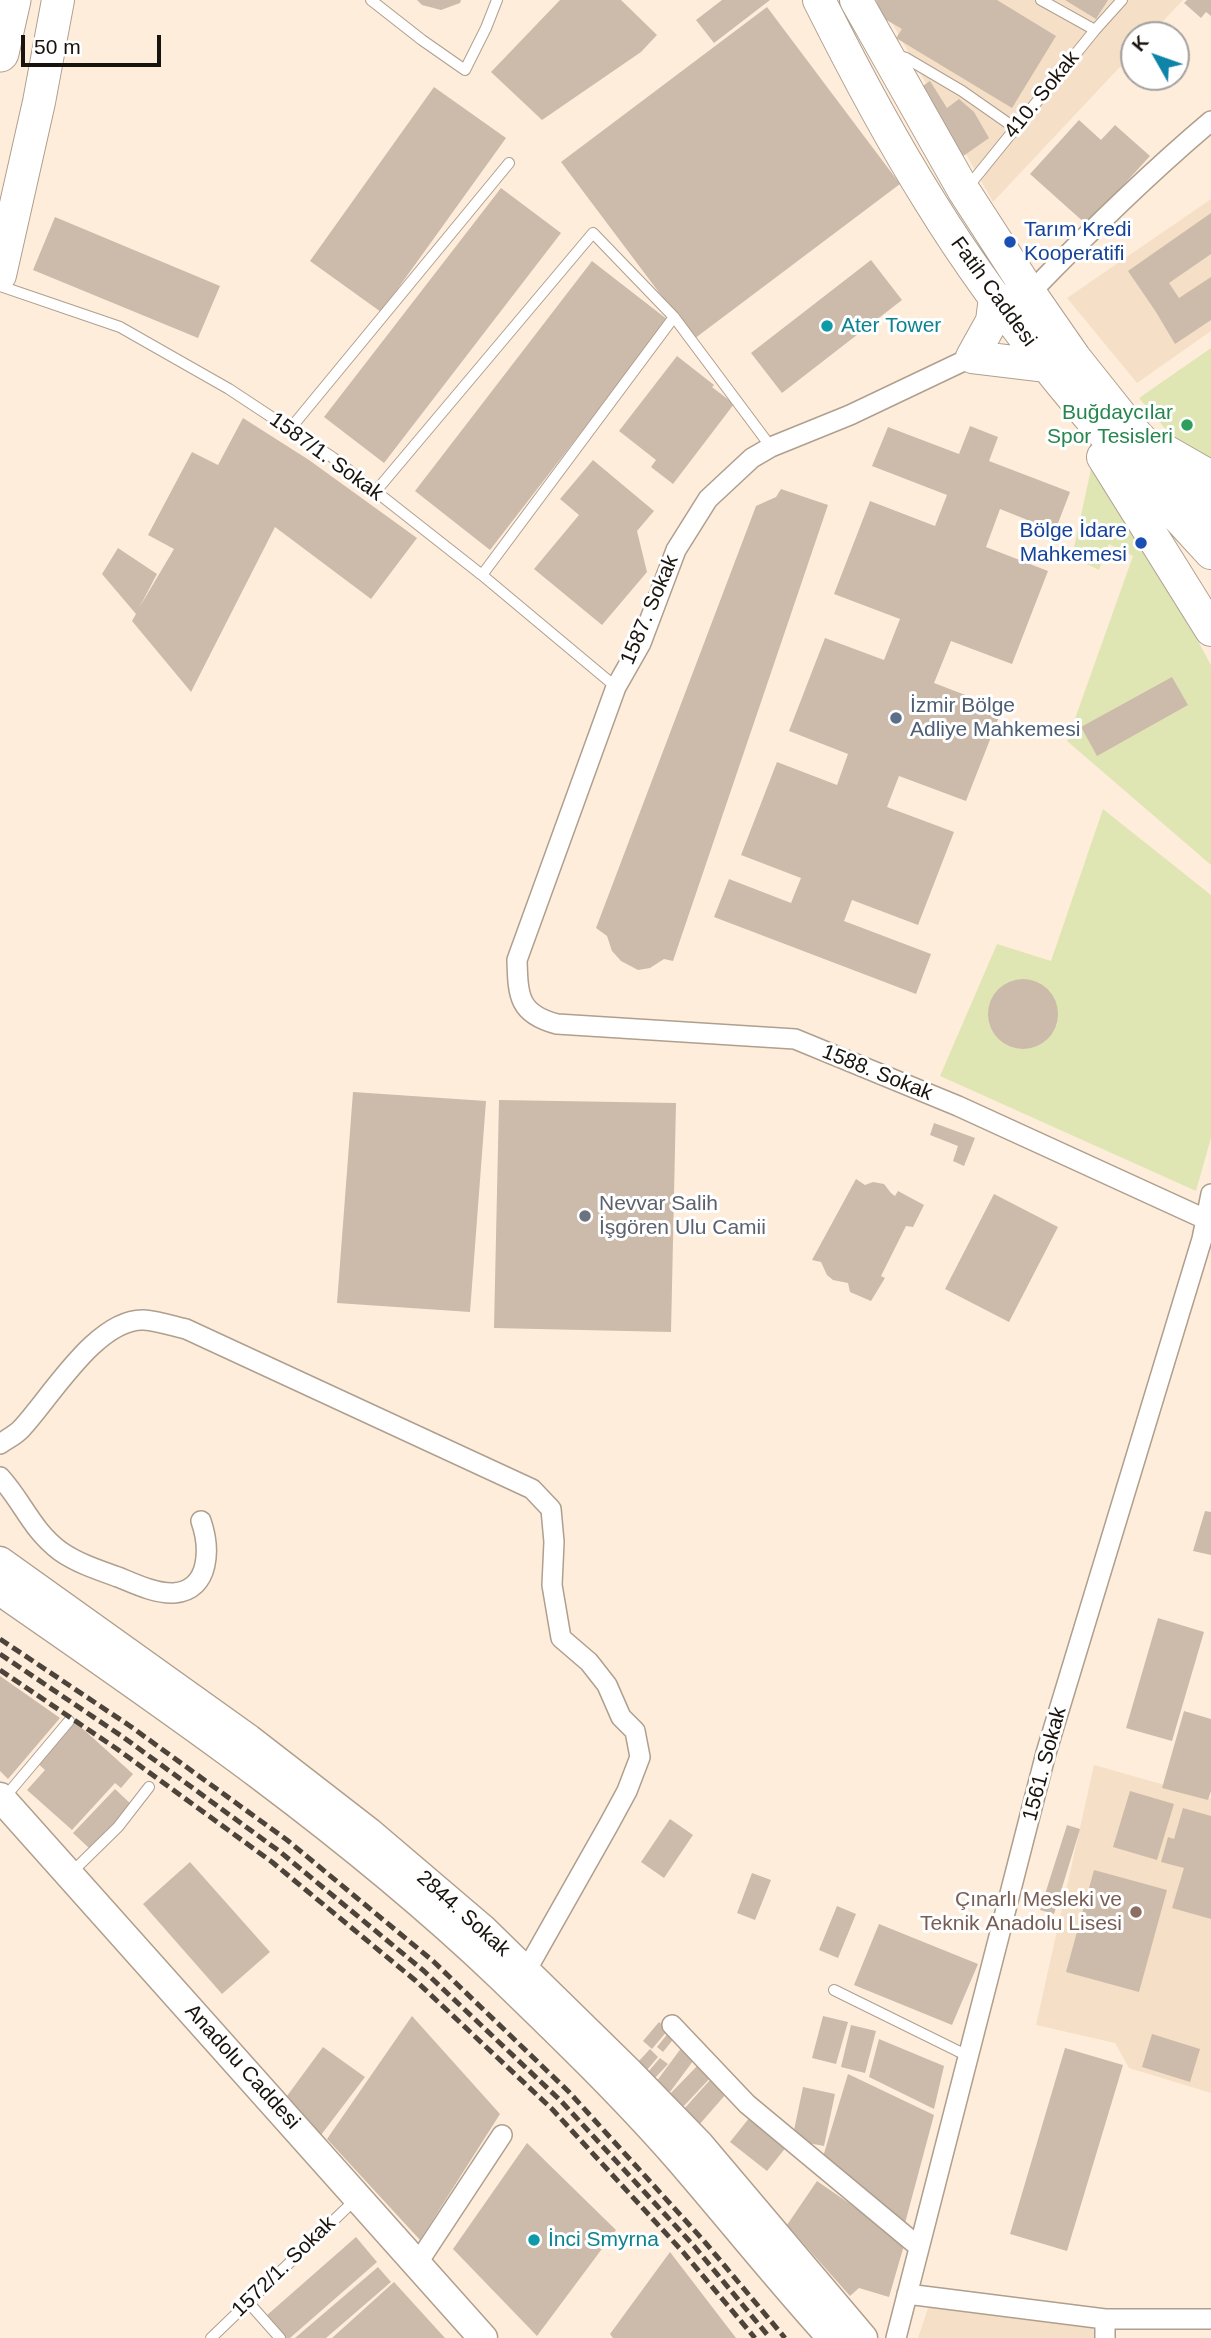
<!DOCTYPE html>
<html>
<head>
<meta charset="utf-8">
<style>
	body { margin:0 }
	#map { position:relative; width:1211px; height:2338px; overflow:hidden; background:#ffeddb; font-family:Arial,sans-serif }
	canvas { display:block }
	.north { position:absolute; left:1120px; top:21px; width:70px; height:70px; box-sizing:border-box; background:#fff; border:2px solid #a3a19e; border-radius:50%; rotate:310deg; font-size:19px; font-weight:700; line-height:28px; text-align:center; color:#18130c }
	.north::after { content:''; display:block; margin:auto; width:24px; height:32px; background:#0e84a9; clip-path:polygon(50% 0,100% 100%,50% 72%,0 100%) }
	.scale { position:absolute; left:21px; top:35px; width:140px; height:32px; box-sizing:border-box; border:4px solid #18130c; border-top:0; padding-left:9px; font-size:21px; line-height:24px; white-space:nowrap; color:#18130c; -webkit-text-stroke:5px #fff; paint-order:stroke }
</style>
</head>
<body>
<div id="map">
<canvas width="1211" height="2338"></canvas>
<div class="north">K</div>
<div class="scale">50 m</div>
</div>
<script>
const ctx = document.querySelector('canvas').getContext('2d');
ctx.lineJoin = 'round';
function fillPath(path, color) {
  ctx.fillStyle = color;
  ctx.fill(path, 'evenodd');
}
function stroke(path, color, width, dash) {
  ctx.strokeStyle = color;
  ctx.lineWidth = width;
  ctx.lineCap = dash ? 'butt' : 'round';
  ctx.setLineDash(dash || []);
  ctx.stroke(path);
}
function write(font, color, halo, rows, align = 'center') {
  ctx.font = font + ' Arial,sans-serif';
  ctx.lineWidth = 6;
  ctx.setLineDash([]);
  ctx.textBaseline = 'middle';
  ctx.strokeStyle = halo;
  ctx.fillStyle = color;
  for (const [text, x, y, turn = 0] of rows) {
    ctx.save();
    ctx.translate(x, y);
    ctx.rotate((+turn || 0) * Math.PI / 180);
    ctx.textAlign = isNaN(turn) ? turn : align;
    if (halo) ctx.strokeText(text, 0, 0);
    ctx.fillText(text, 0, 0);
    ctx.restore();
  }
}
const built = new Path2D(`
	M879,0H1183L1150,35H1134V52L993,202Z
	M1211,199V331L1137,383L1067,298Z
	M1094,1765L1211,1798V2093L1129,2068L1115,2043L1036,2025Z
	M929,2305L1098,2327L1097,2338H918Z`);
const green = new Path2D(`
	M1211,348V466L1186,453L1139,398Z
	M1091,469L1175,599L1211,665V865L1067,741L1133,556L1109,544L1099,570L1072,557Z
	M1103,809L1211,895V1138L1196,1191L940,1076L997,944L1051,961Z`);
const building = new Path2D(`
	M417,0H461L460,3L441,10L422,5Z
	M560,0H621L657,35L641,52L542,120L491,72Z
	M722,0H770L714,43L696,20Z
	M876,0H997L1056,36L1012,108L896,38L902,29L883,18Z
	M1065,0H1108L1096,19Z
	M1187,0H1211V16L1206,12L1201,18L1184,3Z
	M767,7L900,184L694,339L561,162Z
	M930,81L947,108L959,99L974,112L989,138L959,159L914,92Z
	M434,87L506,138L381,312L310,261Z
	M1079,120L1101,140L1115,125L1150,156L1087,225L1030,174Z
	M501,188L561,233L384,463L324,417Z
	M1211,213V254L1169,283L1179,298L1211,277V320L1175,344L1156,312L1128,271Z
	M55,217L220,286L198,338L33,270Z
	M871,260L902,300L782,393L751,353Z
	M592,261L668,320L490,550L415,491Z
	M677,356L714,385L712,387L734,404L673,484L651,467L656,460L619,431Z
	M243,418L309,460L417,538L371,599L275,527L191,692L132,621L136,614L102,574L118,548L157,574L139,608L174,549L148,535L192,452L218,465Z
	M970,426L998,437L989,461L1070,492L1055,531L1000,509L986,547L1048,571L1012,664L951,641L934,683L1002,709L966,801L899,776L887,807L954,832L918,925L852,900L844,921L931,954L916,994L714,917L729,879L791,903L801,878L741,855L777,762L837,785L848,754L789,731L825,638L884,660L900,619L834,594L870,501L935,526L947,495L872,466L888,427L959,454Z
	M593,460L654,511L637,531L647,572L602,625L534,569L579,515L560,499Z
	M781,489L828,505L673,961L664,959L650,968L638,970L621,961L612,951L607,936L596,928L756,506L776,497Z
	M1172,677L1188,705L1097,756L1081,727Z
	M988 1014a35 35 0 1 1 70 0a35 35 0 1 1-70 0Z
	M353,1092L486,1101L470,1312L337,1303Z
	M499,1100L676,1103L671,1332L494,1328Z
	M934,1123L975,1138L964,1166L953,1161L958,1146L930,1135Z
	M856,1179L865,1185L873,1182L884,1184L891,1193L895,1196L898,1191L924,1205L913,1227L906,1226L881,1276L885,1278L871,1301L850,1292L848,1283L833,1280L827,1275L821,1262L812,1260Z
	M994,1194L1058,1227L1009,1322L945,1289Z
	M1205,1511L1211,1512V1555L1193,1551Z
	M1158,1618L1204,1632L1172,1741L1126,1728Z
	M0,1676L60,1718L8,1779L0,1771Z
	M1184,1711L1211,1719V1791L1208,1800L1162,1788Z
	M73,1720L133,1774L121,1788L115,1783L72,1830L27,1790L45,1770L35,1761Z
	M115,1789L132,1805L90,1849L73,1833Z
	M1130,1791L1174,1804L1157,1860L1113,1847Z
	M1183,1808L1211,1816V1919L1172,1908L1184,1868L1161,1862L1168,1837L1174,1839Z
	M670,1819L693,1835L664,1878L641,1862Z
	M1067,1825L1080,1829L1054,1914L1040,1910Z
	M190,1862L270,1952L222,1994L143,1904Z
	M1094,1870L1167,1890L1139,1992L1066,1972Z
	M752,1873L771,1880L755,1920L737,1913Z
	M837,1906L856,1914L838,1958L819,1950Z
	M879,1924L978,1964L952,2025L854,1985Z
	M412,2016L500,2114L420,2240L327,2139Z
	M823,2016L848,2022L836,2064L812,2058Z
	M659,2022L668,2030L652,2049L643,2041Z
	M851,2025L876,2031L865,2073L841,2067Z
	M669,2032L675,2037L663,2052L657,2047Z
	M1152,2034L1200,2049L1190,2082L1142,2067Z
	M879,2039L944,2066L934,2109L869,2077Z
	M323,2047L365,2077L321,2135L287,2096Z
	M682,2047L696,2057L670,2092L656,2082Z
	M1065,2048L1123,2065L1067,2251L1010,2234Z
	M650,2049L658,2057L647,2070L638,2062Z
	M660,2058L668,2064L655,2078L648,2072Z
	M699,2064L712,2076L682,2108L669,2095Z
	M848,2074L934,2115L904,2227L822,2160Z
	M710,2080L726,2094L699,2125L683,2110Z
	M803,2087L835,2094L824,2146L792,2140Z
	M750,2117L787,2146L767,2171L730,2142Z
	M527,2143L616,2230L537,2336L453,2249Z
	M817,2181L905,2242L889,2297L859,2288L850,2296L787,2225Z
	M356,2237L377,2262L290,2338H285L266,2316Z
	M670,2252L736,2338H613L610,2334Z
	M378,2267L391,2282L326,2338H295Z
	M394,2282L445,2338H332Z`);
const lane = new Path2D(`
	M371,0L422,40L465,70L486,28L497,0
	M1041,0L1095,30
	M897,55L906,58L962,91L1015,128
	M967,188L1095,30L1122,0
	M0,286L120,327L229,389L332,457L482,575L616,687
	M290,429L509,163
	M376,491L593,233L674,317L771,447
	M482,575L674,317
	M5,1797L69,1721
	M72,1872L118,1827L149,1787
	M834,1990L968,2056
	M248,2302L280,2338
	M211,2338L357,2198`);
const street = new Path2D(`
	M1030,293C1088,233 1147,175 1211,121
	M972,357L850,415L771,447L752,458L708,499L676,550L641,643L616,687L517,960C518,995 518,1014 557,1024L795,1039L958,1106L1205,1219
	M0,1444C7,1439 16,1435 22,1428C51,1397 97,1318 144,1320C158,1321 173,1326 186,1329L532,1489L551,1509L554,1542L552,1585L561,1638L589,1662L607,1685L621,1717L635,1731L640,1757L627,1791L608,1826L526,1971
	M0,1477C23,1502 31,1529 60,1551C77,1563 98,1570 118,1577C135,1584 156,1594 174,1593C211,1590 210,1547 201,1521
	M672,2025L747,2104L919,2247
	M417,2264L502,2135
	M907,2294L1105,2319
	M896,2338L1046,1753L1202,1239L1211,1194
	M1105,2338V2319H1211`);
const secondary = new Path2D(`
	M0,1561L249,1739L369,1832L484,1930L628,2071L699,2144L863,2338
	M0,1591C172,1710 348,1831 500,1976C561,2035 622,2094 678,2158C730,2218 779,2280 832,2338
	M0,1797L483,2338`);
const primary = new Path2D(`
	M819,0C853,68 889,136 929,200C1008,329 1109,443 1211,553
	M856,0L964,191L1030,293L1075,358L1134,432L1211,515
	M0,275L39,102L58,0
	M995,297L992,321L972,357L1047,366
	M1162,449L1211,477
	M1103,457L1211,630`);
const highway = new Path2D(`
	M0,53L12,0`);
const rail = new Path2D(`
	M0,1639L130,1726L287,1840L433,1961L569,2092L704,2241L785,2338
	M0,1654L123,1737L279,1851L424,1971L561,2101L694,2246L770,2338
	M0,1670L117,1749L272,1862L416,1981L552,2109L683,2252L755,2338`);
const markers = [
	[1010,242,7,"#1a4fb4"],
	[827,326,7,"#0f9aa8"],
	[1187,425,7,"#2e9e5b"],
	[1141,543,7,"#1a4fb4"],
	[896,718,7,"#5c6f8a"],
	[585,1216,7,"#6b7280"],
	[1136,1912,7,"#8d6e63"],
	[534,2240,7,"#0f9aa8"]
];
const streetNames = [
	["410. Sokak",1042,95,-51],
	["Fatih Caddesi",993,292,54],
	["1587/1. Sokak",326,457,36],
	["1587. Sokak",650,610,-67],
	["1588. Sokak",877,1073,22],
	["1561. Sokak",1045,1764,-75],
	["2844. Sokak",463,1914,42],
	["Anadolu Caddesi",242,2067,48],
	["1572/1. Sokak",284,2267,-44]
];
const transitNames = [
	["Tarım Kredi",1024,230],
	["Kooperatifi",1024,254],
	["Bölge İdare",1127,531,"right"],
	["Mahkemesi",1127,555,"right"]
];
const cultureNames = [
	["Ater Tower",841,326],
	["İnci Smyrna",548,2240]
];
const leisureNames = [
	["Buğdaycılar",1173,413],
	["Spor Tesisleri",1173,437]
];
const serviceNames = [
	["İzmir Bölge",910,706],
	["Adliye Mahkemesi",910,730]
];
const worshipNames = [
	["Nevvar Salih",599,1204],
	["İşgören Ulu Camii",599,1228]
];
const educationNames = [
	["Çınarlı Mesleki ve",1122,1900],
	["Teknik Anadolu Lisesi",1122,1924]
];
fillPath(built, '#f5dfc7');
fillPath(green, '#dfe6b4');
fillPath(building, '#cba');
stroke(lane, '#af9f8e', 12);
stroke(street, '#af9f8e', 22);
stroke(secondary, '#af9f8e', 31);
stroke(primary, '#af9f8e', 34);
stroke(highway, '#af9f8e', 39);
stroke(lane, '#fff', 10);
stroke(street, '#fff', 19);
stroke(secondary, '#fff', 28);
stroke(primary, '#fff', 32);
stroke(highway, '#fff', 37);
stroke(rail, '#4c443b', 5, [10, 5]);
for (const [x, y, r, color] of markers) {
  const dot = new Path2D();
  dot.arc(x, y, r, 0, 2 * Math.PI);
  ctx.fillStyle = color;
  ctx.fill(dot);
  stroke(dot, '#fff', 2.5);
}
write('21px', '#18130c', '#fff', streetNames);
write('21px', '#164399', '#fff', transitNames, 'left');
write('21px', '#0d838f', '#fff', cultureNames, 'left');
write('21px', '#27864d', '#fff', leisureNames, 'right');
write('21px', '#4e5e75', '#fff', serviceNames, 'left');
write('21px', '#5b616d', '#fff', worshipNames, 'left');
write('21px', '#785e54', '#fff', educationNames, 'right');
</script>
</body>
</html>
